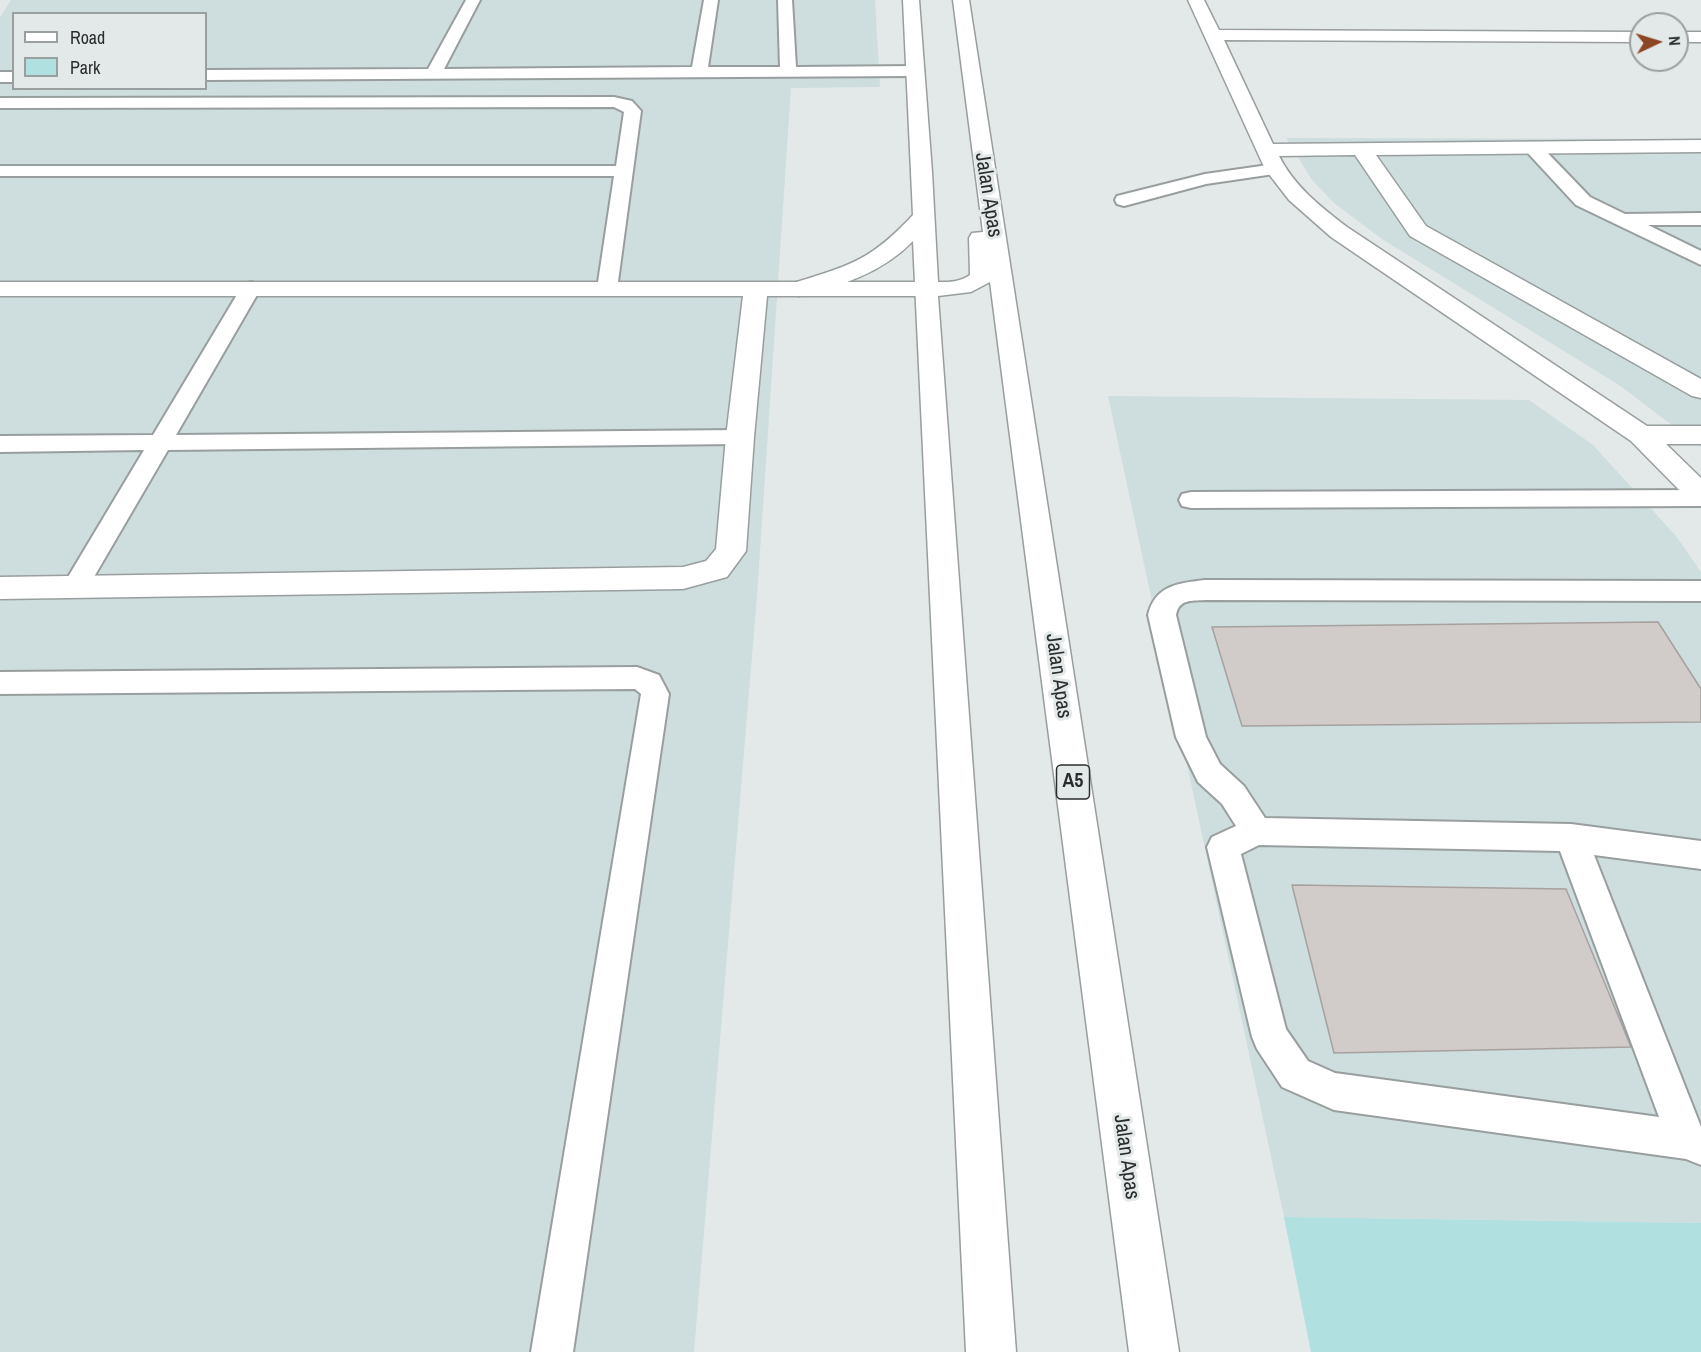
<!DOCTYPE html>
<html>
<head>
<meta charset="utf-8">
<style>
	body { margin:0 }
	#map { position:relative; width:1701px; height:1352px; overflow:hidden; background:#e3e9e9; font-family:"Archivo Narrow",sans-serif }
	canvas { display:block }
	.legend { position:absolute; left:12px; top:12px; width:195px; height:78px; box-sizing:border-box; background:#e3e9e9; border:2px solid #999e9e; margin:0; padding:8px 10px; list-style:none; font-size:18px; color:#2b2d2d }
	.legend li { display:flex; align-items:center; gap:12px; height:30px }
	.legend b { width:30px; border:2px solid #999e9e }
	.north { position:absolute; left:1629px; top:12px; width:60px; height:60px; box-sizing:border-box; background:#e3e9e9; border:2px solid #999e9e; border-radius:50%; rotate:86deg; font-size:16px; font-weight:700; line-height:24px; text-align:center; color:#2b2d2d }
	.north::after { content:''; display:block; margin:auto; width:21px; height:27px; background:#8d4524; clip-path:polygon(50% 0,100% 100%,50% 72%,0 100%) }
</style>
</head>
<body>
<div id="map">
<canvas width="1701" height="1352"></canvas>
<ul class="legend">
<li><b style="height:8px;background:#fff"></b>Road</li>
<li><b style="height:16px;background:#b1e0e1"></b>Park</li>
</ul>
<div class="north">N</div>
</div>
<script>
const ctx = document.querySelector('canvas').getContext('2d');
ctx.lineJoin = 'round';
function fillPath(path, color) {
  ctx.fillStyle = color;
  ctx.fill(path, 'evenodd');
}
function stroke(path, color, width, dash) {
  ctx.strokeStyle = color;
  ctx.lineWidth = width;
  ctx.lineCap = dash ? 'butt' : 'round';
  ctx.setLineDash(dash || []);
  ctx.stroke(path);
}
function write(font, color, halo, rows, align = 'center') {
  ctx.font = font + ' "Archivo Narrow",sans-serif';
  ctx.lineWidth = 6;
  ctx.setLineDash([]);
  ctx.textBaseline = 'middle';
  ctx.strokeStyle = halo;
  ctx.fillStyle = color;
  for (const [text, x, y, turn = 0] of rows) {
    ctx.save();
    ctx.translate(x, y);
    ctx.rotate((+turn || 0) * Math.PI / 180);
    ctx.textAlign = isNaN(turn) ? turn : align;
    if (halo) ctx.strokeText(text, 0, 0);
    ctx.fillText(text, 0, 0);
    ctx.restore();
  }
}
const built = new Path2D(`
	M11,0H875L880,87L791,88L757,596L694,1352H0V17ZM14,14H206V88H14Z
	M1286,138L1701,139V447L1619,385L1382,239L1334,203L1312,180Z
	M1108,396L1529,400L1593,445L1676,536L1701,572V1223L1284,1217Z`);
const green = new Path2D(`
	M1284,1217L1701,1223V1352H1311Z`);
const building = new Path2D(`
	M1658,622L1701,689V722L1242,726L1212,627Z
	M1292,885L1566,889L1631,1047L1334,1053Z`);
const lane = new Path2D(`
	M466,0H480L444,69L692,67L704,0H718L708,67H780L778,0H792L796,67L916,66L924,71L916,76L206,80V70L428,69Z
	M0,72H14V82H0Z
	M614,97L632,101L641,111L617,289L614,293H600L597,289L614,176H0V166H616L624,112L614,107L0,108V98Z
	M1532,142L1538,143L1590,197L1625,214L1701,213V225H1648L1701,251V265L1576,205L1526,151L1523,147L1526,143Z
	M1275,164L1281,165L1284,169L1281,173L1206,184L1124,206L1117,204L1115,200L1117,196L1205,174Z
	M251,282L258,284L261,288L176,435L740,430L748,432L752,437L748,442L740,444L168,450L84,594L75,597L66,594L62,587L144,450L0,452V436L153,435L241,288L244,284Z
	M1701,490V506L1191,508L1182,506L1179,500L1182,494L1191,492Z
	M1205,580L1701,581V601L1205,600C1191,601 1179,599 1176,615L1206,737L1220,764L1244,786L1265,818L1571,824L1701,841V869L1594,855L1701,1127V1165L1686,1159L1334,1110L1282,1087L1257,1049L1252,1037L1207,847L1212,837L1236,826L1222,804L1198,782L1176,737L1148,615C1155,585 1179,583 1205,580ZM1259,845L1560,851L1659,1117L1335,1073L1308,1061L1286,1029L1241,854Z
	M637,667L659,675L669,694L573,1352H531L641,694L635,689L0,694V672Z`);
const street = new Path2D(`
	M1188,0H1204L1219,30L1641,32V42L1224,40L1273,144L1701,140V152L1376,155L1426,226L1701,379V398L1692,396L1410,236L1355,155L1279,156C1294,186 1321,207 1347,227L1647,426H1701V444H1666L1701,478V505L1691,502L1631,441L1331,237L1289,200L1265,169Z
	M1677,32H1701V42H1677Z
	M0,282H926L934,284L938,289L934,294L926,296H767L754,437L746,551L727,577L683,589L0,599V577L683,567L706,561L716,549L726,437L743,296H0Z`);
const highway = new Path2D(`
	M903,0H919L932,172L938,282C950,282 960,282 970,275L969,238L972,233L983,232L953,0H969L1179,1352H1129L990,282L971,292L938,296L1016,1352H966L913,241C882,273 841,286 799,296L791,294L787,289L791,284C850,265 869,262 913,215Z`);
const shields = [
	[1073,782,33]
];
const shieldNames = [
	["A5",1073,782]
];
const streetNames = [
	["Jalan Apas",988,195,81],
	["Jalan Apas",1058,676,82],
	["Jalan Apas",1126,1157,82]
];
fillPath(built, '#cedddd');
fillPath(green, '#b1e0e1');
fillPath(building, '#d1ccca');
stroke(building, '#a6a19f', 1.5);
stroke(lane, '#989e9e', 4);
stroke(street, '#989e9e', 3);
stroke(highway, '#989e9e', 3);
fillPath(lane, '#fff');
fillPath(street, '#fff');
fillPath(highway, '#fff');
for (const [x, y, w] of shields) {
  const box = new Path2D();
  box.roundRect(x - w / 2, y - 17, w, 34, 4.5);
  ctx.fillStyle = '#e3e9e9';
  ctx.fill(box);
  stroke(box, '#2b2d2d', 1.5);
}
write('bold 20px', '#2b2d2d', null, shieldNames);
write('21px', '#2b2d2d', '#e3e9e9', streetNames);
</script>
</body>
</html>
